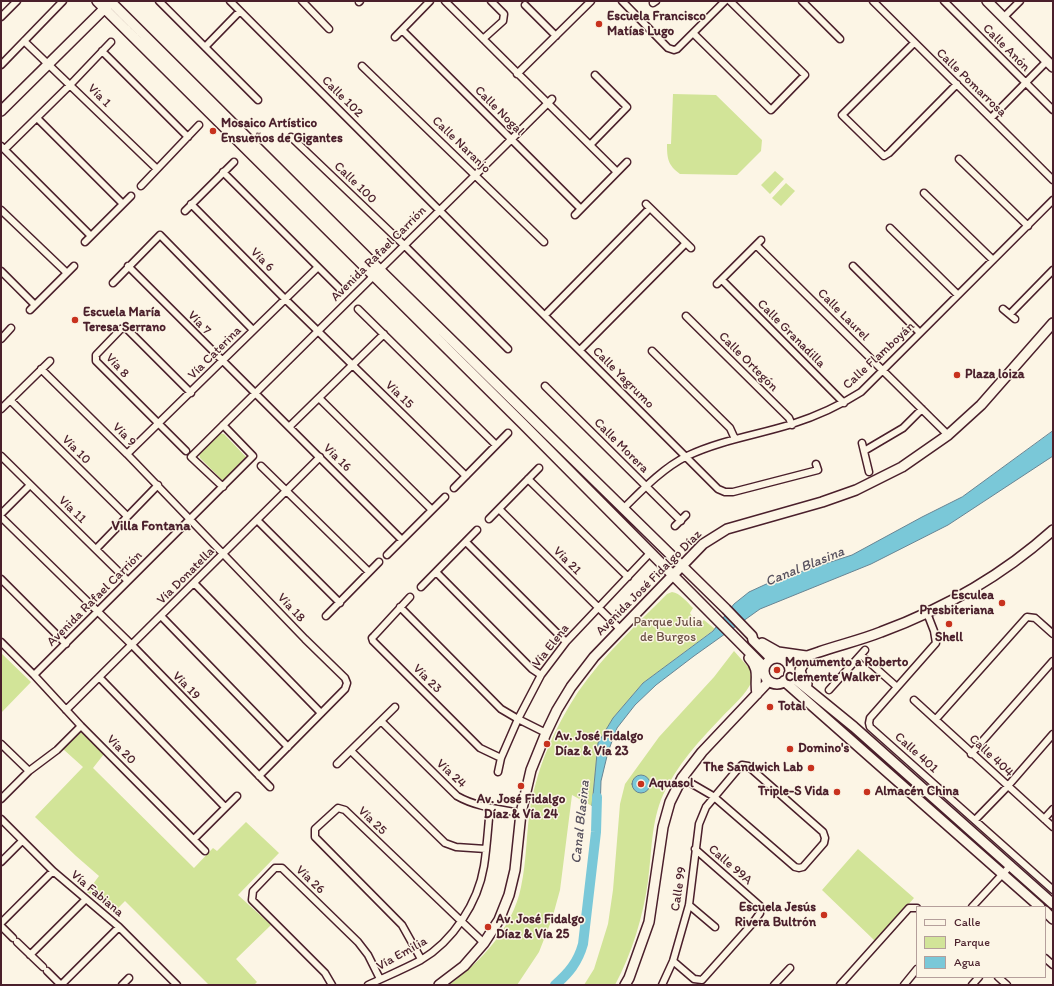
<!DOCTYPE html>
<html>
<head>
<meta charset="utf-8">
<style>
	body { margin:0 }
	#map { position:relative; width:1054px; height:986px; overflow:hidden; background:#fcf5e5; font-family:Itim,sans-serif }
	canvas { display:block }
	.frame { position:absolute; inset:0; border:2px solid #4a1f2b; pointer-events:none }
	.legend { position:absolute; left:916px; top:906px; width:130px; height:72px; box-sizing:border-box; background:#fcf5e5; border:1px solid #b59f9b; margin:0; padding:5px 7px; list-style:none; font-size:12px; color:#4a1f2b }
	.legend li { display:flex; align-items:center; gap:8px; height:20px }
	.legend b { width:20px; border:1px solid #b59f9b }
</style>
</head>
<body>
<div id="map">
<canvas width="1054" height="986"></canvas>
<div class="frame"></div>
<ul class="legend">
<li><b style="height:5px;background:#fcf5e5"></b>Calle</li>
<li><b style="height:11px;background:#d2e498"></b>Parque</li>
<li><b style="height:11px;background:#7ac8d8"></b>Agua</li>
</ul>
</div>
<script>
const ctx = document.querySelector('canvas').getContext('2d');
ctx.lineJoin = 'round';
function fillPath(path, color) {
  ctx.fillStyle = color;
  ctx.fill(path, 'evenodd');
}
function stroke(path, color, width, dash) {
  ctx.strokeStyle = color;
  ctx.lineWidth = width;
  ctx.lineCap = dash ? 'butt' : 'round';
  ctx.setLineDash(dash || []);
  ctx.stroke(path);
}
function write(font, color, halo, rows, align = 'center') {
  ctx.font = font + ' Itim,sans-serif';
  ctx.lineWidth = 3;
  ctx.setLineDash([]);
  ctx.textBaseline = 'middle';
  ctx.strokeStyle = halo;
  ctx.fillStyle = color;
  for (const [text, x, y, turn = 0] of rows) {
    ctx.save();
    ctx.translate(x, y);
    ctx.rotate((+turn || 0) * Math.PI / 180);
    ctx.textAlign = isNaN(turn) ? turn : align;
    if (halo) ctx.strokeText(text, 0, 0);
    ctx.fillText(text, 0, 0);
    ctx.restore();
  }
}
const green = new Path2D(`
	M673,94L716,95L762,140L761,151L737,175L680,174C668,165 667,159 667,144H671Z
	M775,171L784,179L770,194L761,185Z
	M786,183L795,191L781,206L772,198Z
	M219,433L224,434L246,457L224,480H222L200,458L199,454Z
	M672,592C680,593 687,602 693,608L690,613L695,621L700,623L704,620L715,629L643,683L613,718L598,743L592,806L572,795L560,890L552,919L539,952L517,985H449C481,962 513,927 521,887C527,860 526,831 531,803C535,785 540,766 548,748C556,729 566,710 578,692C603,656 636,625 667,594Z
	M734,651L750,669L752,681C746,695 732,706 721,718C698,742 677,765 663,795C651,822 652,852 648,881C643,917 632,953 615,985H584L594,969L608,924L613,890L620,804L625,784L659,737L714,677Z
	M1,653L31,682L1,713Z
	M81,732L104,754L93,768L194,868L213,848L217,851L246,822L279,853L238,895L271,925L236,959L257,982L254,985H209L125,901L113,913L100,901L87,892L99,876L76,856L35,817L83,767L63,749Z
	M858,849L914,898L877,940H874L822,890Z`);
const water = new Path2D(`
	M1053,431V456L948,525L871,564L760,609L694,656L656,685L635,705L617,728L608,752L601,781L600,812L592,806L598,743L613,718L643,683L713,631L734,604L749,592L775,580L852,555L922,517L962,497Z
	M632 784a9 9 0 1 1 18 0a9 9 0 1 1-18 0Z`);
const river = new Path2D(`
	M555,985C569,973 578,962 583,944L596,832L597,797`);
const street = new Path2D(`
	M159,1L258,100
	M230,1L718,489L725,492H733L818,470L816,464
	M302,1L329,29
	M445,1L617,172
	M622,1L668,48L674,50L677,49L725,1
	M802,1L840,39
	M873,1L1053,180
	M944,1L1053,110
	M359,2L360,1
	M653,3L656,1
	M525,5L556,36
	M1,17L17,1
	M1003,18L1020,1
	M402,30L581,209
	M693,33L771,110L805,75L730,1
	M395,37L430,1
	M483,39L503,21L504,14L491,1
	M24,41L157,169
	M914,43L842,115L884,156L889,153L957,84
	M205,47L240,11
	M102,51L188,137
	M1,65L63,1
	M362,66L544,242
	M517,74L591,1
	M37,118L123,204
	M991,118L1047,61
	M291,137L404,245L508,349
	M590,145L627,107L595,75
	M1,146L91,236
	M5,149L71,84L111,42
	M959,159L1028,226
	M223,172L341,290
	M141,186L199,125
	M924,193L993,260
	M191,204L284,298L466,476
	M646,204L691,248
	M1,210L67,273
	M185,211L234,162
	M575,215L627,162
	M890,228L958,295
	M85,242L131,196
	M756,245L948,435
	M128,266C219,358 311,448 402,540
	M853,266L920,333
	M1,271L35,305
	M722,280L844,403
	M113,283L160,235L253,330
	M717,284L761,240
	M358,309L496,445
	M1003,309L1015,319
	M30,310L74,266
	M1010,314L1053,270
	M545,315L650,208
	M686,316L789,418L792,425
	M1,339L11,328
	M580,350L686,243
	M652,351L730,428L735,439
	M41,369L127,454L305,639L345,678L347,683L345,689L259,776
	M545,386L681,521
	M319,398L432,510
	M10,400L127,516
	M1,409L50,361
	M289,427L384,334
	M862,443L869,472
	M186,451L96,361V355L121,329L126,328L191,393
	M864,451L903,428L922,409
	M127,454L318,267
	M1,456L128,581
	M261,466L369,572
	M528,479L628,577
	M223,487L191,457L552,99
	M454,488L508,433
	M624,508C643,489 663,468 687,456C721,440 757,435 792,424C817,416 839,406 861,392L1053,200
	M499,509L620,629
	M1,514L30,485
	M1,517L132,645L270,787
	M489,519L539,468
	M257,520L340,603
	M675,526L686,515
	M466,542L566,642
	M96,549L158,485
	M387,555L445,497
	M436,572L532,669L541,675
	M1,579L66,644
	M194,583L321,713
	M421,587L477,530
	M410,597L374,636L372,638L373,641L480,748L501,758
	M400,607L501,709L518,719L546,733
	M927,613L934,631L936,643L870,718L869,723L870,727L1053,890
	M161,616L288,747
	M326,616L379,562
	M1,642L34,675L81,726L205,851
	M861,655L897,687
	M34,675L253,456L223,425
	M99,677L225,807
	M829,690L865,650
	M914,700L1053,827
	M66,710L320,457
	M936,719L1027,617L1035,618L1053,634
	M381,721L457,796C476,807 499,809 521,813
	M1,744L29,771
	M351,751L445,843L456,847L486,849
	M971,754L1053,661
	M337,764L395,707
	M498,772L501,758L518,719L541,675L566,642L651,552
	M1,799L29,771L57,750L81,726
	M1,819L53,871L119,927L177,985
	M1044,819L1053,809
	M975,820L1007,787L1053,734
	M194,839L237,796
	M1,862L22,841
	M689,905L715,927
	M972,907L1011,865
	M1,923L53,871
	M1,926L13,938
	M17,942L43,967
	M30,955L86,899
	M1045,958L1053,965
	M421,959L402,925L315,837V829L338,808L345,810L484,943
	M673,961L694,979L702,980L752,924L760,913V906L695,849
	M47,971L61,985
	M998,977L1007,985
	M61,985L119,927
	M122,985L129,978
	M332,985L325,973L252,900L253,891L275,868H282L358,942L368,955L380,979
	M368,985C385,977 404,969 421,960C453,941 478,903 484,866C487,847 488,827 490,808
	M662,985L673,961L689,905L699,824L706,807L737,770L742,765L748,766L823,832L825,838L824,843L803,867L799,868L795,867L713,796L682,778
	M774,985L790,968
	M840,985L909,908H917
	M904,985L917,969
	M972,985L979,977`);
const secondary = new Path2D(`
	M97,1L522,423L764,667
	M110,1L380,270L726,609L752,636L753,640L772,659
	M987,1L1053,67
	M1,111L108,5
	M762,643L778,652L806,656
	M749,658C761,671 754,679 757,694
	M764 671a13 13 0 1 1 26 0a13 13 0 1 1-26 0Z
	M788,664C798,660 809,655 819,652C839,645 861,640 881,632C943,609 1003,575 1053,530
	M789,674L854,727L1053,904
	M784,681L1040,907
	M807,684L803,680L800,670L808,656
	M1045,911L1053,919
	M439,985L464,966L484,943L499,920L509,895L515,870L521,813L531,770L546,733L557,710L571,687L594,657L703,544L727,529L822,502L856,490L902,467L948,435L981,405L1053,323
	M625,985L629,978L649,922L663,827L670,802L682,778L702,752L769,681`);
const markers = [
	[599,24,4,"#c8321e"],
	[213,131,4,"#c8321e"],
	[75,320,4,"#c8321e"],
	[957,375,4,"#c8321e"],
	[1002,603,4,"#c8321e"],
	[949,624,4,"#c8321e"],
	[777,670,4,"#c8321e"],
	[770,707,4,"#c8321e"],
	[547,744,4,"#c8321e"],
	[790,749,4,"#c8321e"],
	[811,768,4,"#c8321e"],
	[641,784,4,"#c8321e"],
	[521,786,4,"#c8321e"],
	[837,792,4,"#c8321e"],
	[867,792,4,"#c8321e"],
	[824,915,4,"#c8321e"],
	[488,927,4,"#c8321e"]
];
const poiNames = [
	["Escuela Francisco",607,17],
	["Matías Lugo",607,32],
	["Mosaico Artístico",221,124],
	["Ensueños de Gigantes",221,139],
	["Escuela María",83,313],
	["Teresa Serrano",83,328],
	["Plaza loiza",965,375],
	["Esculea",994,596,"right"],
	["Presbiteriana",994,611,"right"],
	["Shell",949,638,"center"],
	["Monumento a Roberto",785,663],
	["Clemente Walker",785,678],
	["Total",778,707],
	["Av. José Fidalgo",555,737],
	["Díaz & Vía 23",555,752],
	["Domino's",798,749],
	["The Sandwich Lab",803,768,"right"],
	["Aquasol",649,784],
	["Triple-S Vida",829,792,"right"],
	["Almacén China",875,792],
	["Av. José Fidalgo",521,800,"center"],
	["Díaz & Vía 24",521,815,"center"],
	["Escuela Jesús",816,908,"right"],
	["Rivera Bultrón",816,923,"right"],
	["Av. José Fidalgo",496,920],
	["Díaz & Vía 25",496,935]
];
const streetNames = [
	["Calle Anón",1006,48,45],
	["Calle Pomarrosa",971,83,44],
	["Vía 1",99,96,45],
	["Calle 102",342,97,45],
	["Calle Nogal",499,111,45],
	["Calle Naranjo",461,145,44],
	["Calle 100",355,183,44],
	["Avenida Rafael Carrión",379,254,-45],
	["Vía 6",262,260,45],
	["Calle Laurel",843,315,45],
	["Vía 7",199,323,46],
	["Calle Granadilla",791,334,45],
	["Vía Caterina",215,353,-45],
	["Calle Flamboyán",879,356,-43],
	["Calle Ortegón",748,362,45],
	["Vía 8",117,366,47],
	["Calle Yagrumo",623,378,45],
	["Vía 15",399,395,44],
	["Vía 9",124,435,45],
	["Calle Morera",621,446,45],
	["Vía 10",76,450,45],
	["Vía 16",337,458,45],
	["Vía 11",72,510,44],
	["Vía 21",567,561,45],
	["Vía Donatella",186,576,-45],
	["Avenida José Fidalgo Díaz",649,583,-45],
	["Avenida Rafael Carrión",95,599,-45],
	["Vía 18",291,608,47],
	["Vía Elena",551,646,-52],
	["Vía 23",427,679,45],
	["Vía 19",186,686,46],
	["Vía 20",121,750,45],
	["Calle 401",916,753,42],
	["Calle 404",991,756,43],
	["Vía 24",451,774,43],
	["Vía 25",372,821,44],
	["Calle 99A",730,865,41],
	["Vía 26",310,880,44],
	["Calle 99",679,889,-81],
	["Vía Fabiana",97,894,40],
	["Vía Emilia",402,954,-29]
];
const parkNames = [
	["Parque Julia",668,623],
	["de Burgos",668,638]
];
const neighbourhoodNames = [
	["Villa Fontana",151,526]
];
const waterNames = [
	["Canal Blasina",805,567,-22],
	["Canal Blasina",581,822,-84]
];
fillPath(green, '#d2e498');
fillPath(water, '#7ac8d8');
stroke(water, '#678493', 1);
stroke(river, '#7ac8d8', 10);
stroke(street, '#4a1f2b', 9);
stroke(secondary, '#4a1f2b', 12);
stroke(street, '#fcf5e5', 6);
stroke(secondary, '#fcf5e5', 9);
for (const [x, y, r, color] of markers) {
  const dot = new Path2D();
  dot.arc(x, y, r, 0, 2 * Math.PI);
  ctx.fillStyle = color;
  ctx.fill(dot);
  stroke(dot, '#fcf5e5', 1.5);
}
write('bold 13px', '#4a1f2b', '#fcf5e5', poiNames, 'left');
write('13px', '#4a1f2b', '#fcf5e5', streetNames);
write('13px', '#6c5046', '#fcf5e5', parkNames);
write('bold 14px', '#4a1f2b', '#fcf5e5', neighbourhoodNames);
write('italic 14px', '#58525f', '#fcf5e5', waterNames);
</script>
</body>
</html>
